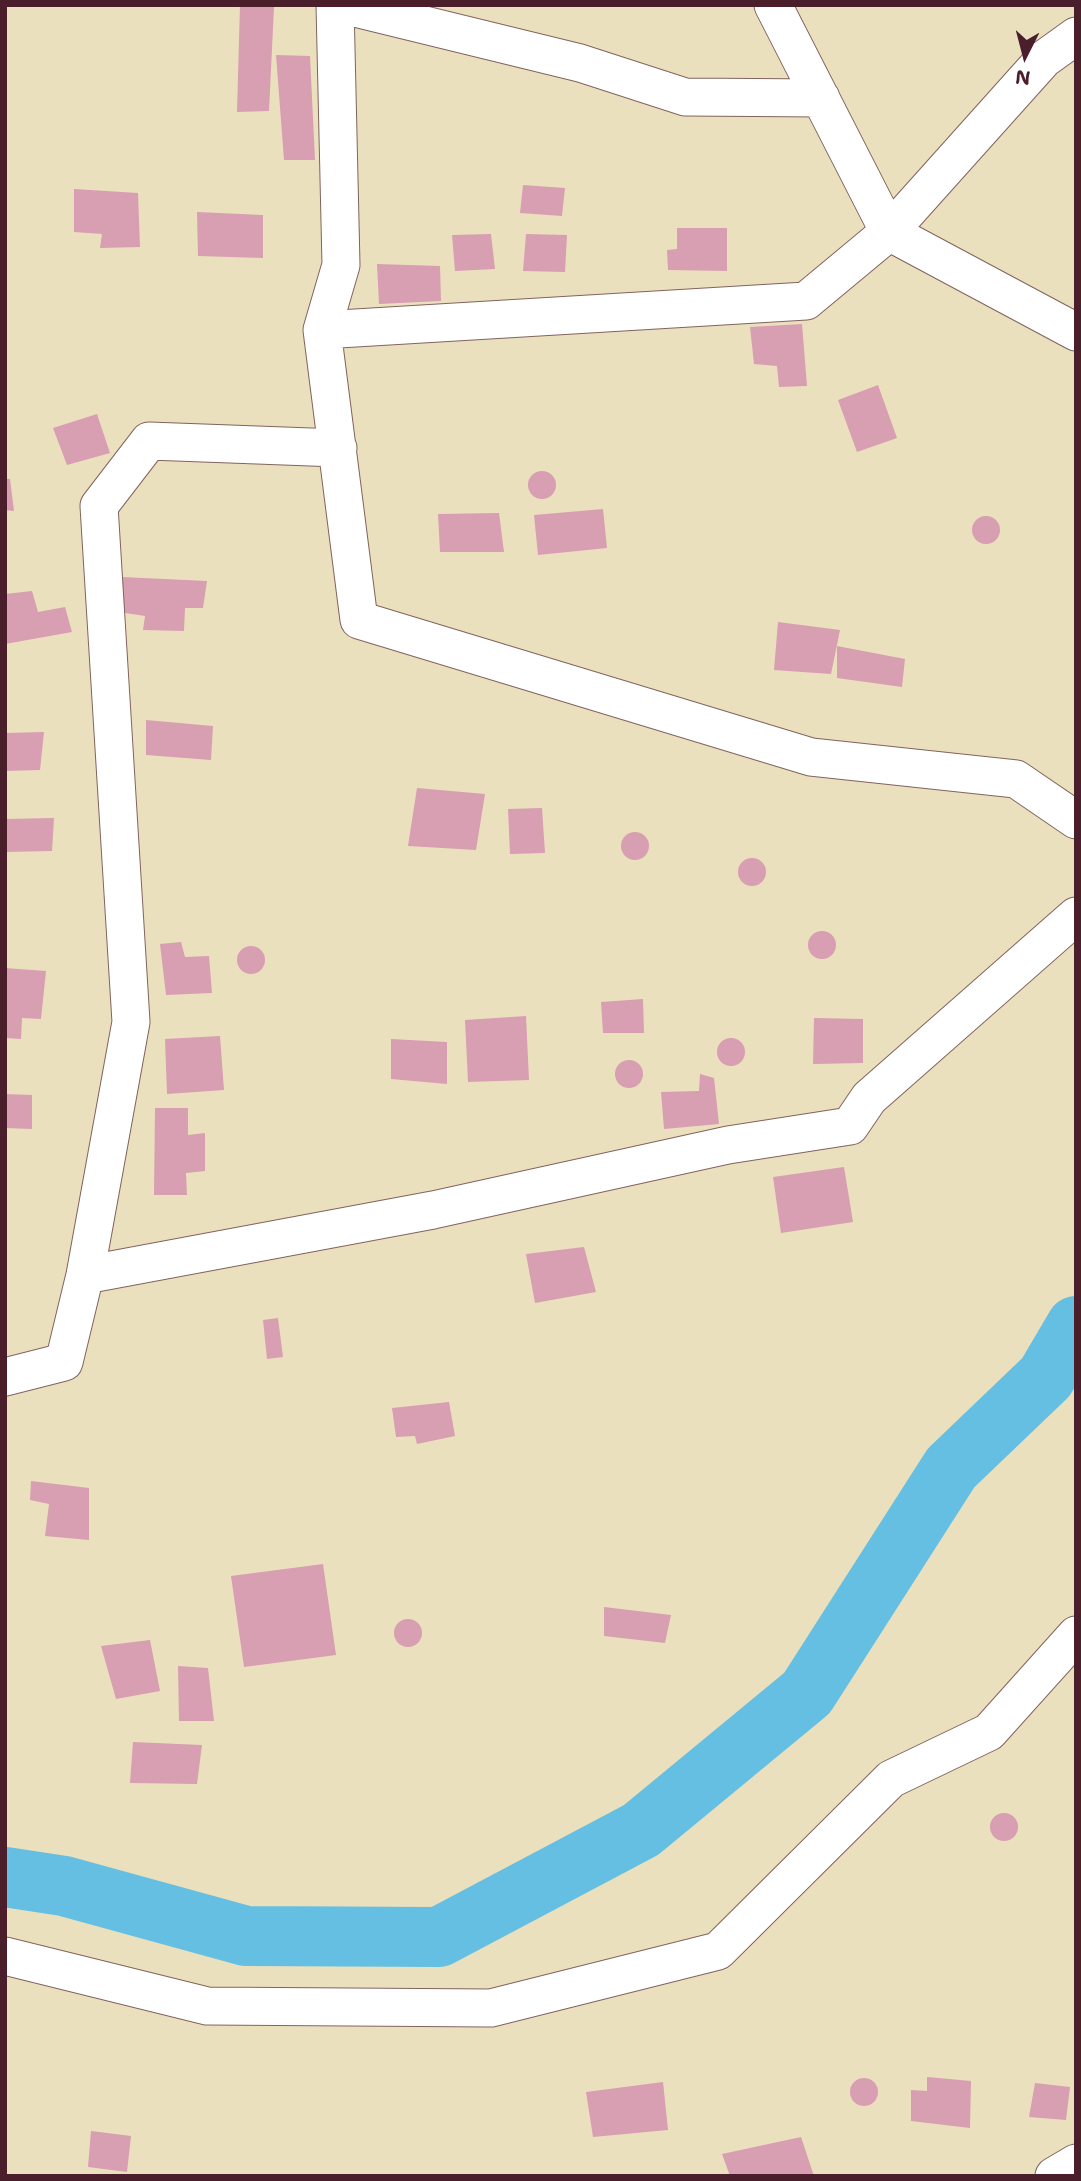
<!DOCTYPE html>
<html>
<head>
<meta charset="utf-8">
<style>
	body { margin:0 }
	#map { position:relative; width:1081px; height:2181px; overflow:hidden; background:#ebe0be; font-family:"Shantell Sans",sans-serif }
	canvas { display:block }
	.frame { position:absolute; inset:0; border:7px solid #4a1f2b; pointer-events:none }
	.north { position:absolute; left:990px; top:21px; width:70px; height:70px; -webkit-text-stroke:5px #fff; paint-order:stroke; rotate:186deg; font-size:19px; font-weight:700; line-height:28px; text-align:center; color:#4a1f2b }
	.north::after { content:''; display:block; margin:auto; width:24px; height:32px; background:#4a1f2b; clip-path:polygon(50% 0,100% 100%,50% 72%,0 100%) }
</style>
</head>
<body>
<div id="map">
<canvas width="1081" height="2181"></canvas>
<div class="frame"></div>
<div class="north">N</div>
</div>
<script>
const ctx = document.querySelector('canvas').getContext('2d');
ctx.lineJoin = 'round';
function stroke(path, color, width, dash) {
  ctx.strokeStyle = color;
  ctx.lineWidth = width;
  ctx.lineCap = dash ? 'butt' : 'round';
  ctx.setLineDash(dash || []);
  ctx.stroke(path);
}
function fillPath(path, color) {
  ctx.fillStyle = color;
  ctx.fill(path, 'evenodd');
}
const river = new Path2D(`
	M5,1877L64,1886L246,1936L439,1937L641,1830L807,1693L951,1468L1046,1377L1076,1326`);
const building = new Path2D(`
	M240,5L274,7L269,111L237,112Z
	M276,55L310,56L315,160H284Z
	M523,185L565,188L562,216L520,213Z
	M74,189L138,193L140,247L100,248L102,234L74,232Z
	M197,212L263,215V258L198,256Z
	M677,228H727V271L668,270L667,250L677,249Z
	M491,234L495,269L455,271L452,235Z
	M526,234L567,235L565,272L523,271Z
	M377,264L440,266L441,301L379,304Z
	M802,324L807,386L779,387L777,366L754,364L750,327Z
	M878,385L897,438L857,452L838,400Z
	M97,414L110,453L67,465L53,428Z
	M528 485a14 14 0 1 1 28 0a14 14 0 1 1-28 0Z
	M5,479H10L14,511L5,510Z
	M603,509L607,548L538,555L534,515Z
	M499,513L504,552H440L438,514Z
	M972 530a14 14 0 1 1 28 0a14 14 0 1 1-28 0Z
	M122,577L207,581L203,608H185L184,631L143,630L145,616L119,612Z
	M32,591L38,612L65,607L72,632L5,644V594Z
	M778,622L840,630L831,674L774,670Z
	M837,646L905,659L902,687L837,678Z
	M146,720L213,726L211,760L146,755Z
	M44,732L40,770L5,771V733Z
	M417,788L485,794L476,850L408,846Z
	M542,808L545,853L510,854L508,809Z
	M54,818L52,851L5,852V819Z
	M621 846a14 14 0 1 1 28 0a14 14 0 1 1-28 0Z
	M738 872a14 14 0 1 1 28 0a14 14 0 1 1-28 0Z
	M808 945a14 14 0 1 1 28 0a14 14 0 1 1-28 0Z
	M181,942L185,957L209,956L212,993L166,995L160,944Z
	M237 960a14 14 0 1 1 28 0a14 14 0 1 1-28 0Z
	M5,968L46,971L41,1019L22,1018L21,1039L5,1038Z
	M643,999L644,1033H603L601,1002Z
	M526,1016L529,1080L468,1082L465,1020Z
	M814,1018L863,1019V1063L813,1064Z
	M220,1036L224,1090L167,1094L165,1039Z
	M717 1052a14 14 0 1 1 28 0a14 14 0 1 1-28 0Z
	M391,1039L447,1042V1084L391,1079Z
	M615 1074a14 14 0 1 1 28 0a14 14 0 1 1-28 0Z
	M700,1074L714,1078L719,1124L664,1129L661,1092L699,1091Z
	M5,1094L32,1095V1129L5,1128Z
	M155,1108H188V1135L205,1133V1171L186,1173L187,1195H154Z
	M844,1167L853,1222L781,1233L773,1177Z
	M584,1247L596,1292L535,1303L526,1254Z
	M278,1318L283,1357L267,1359L263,1320Z
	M449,1402L455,1436L417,1444L415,1436L396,1437L392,1408Z
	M31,1481L89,1488V1540L45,1536L49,1504L30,1500Z
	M323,1564L336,1655L244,1667L231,1576Z
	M604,1607L671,1615L665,1643L604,1636Z
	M394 1633a14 14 0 1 1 28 0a14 14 0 1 1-28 0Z
	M150,1640L160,1691L116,1699L101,1646Z
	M178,1666L208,1668L214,1721H179Z
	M133,1742L202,1745L197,1784L130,1783Z
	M990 1827a14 14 0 1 1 28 0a14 14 0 1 1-28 0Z
	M927,2077L971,2081L970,2128L911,2121V2090L927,2091Z
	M850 2092a14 14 0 1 1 28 0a14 14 0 1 1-28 0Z
	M663,2082L668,2130L593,2137L586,2092Z
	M1035,2083L1070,2087L1066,2120L1029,2117Z
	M91,2131L131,2136L127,2172L88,2167Z
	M801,2137L814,2176H730L722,2154Z`);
const minor = new Path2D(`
	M335,5L341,265L322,330L359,620L811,757L1016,779L1076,820
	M343,5L580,63L685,97L821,98
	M1076,36L1044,59L889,232L1076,332
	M322,330L806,301L889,232L773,5
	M85,1275L131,1022L99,506L149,441L338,448
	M5,1377L64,1362L85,1275L433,1210L728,1145L850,1126L869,1098L1076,916
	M5,1956L207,2006L491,2008L718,1951L891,1779L989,1732L1076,1635
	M1054,2176L1076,2163`);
stroke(river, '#64bfe2', 60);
fillPath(building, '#d89eb2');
stroke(minor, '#82635e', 39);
stroke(minor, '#fff', 37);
</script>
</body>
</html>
